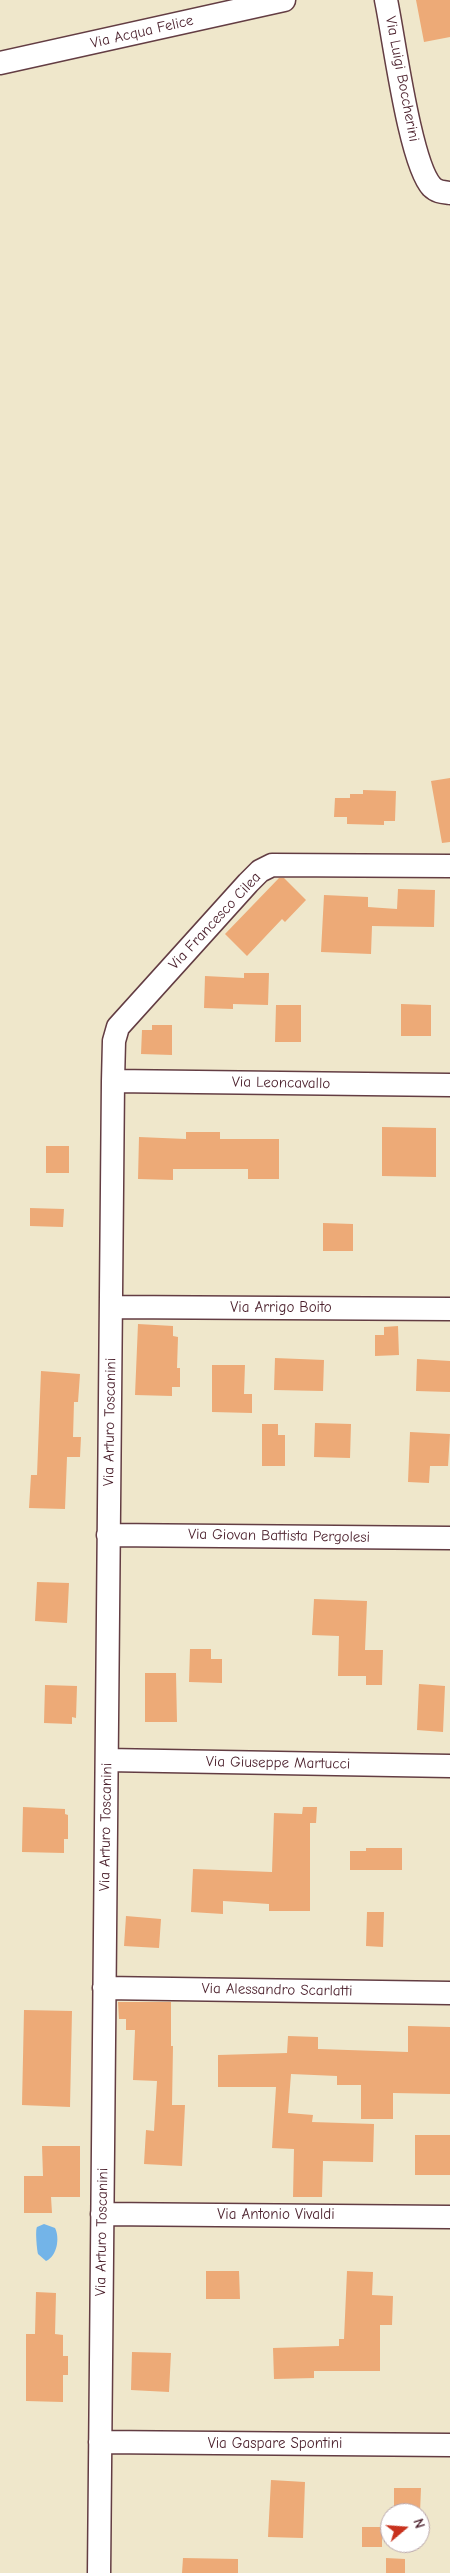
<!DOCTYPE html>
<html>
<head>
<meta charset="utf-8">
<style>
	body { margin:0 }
	#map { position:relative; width:450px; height:2573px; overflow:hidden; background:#efe7cb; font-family:"Comic Neue",sans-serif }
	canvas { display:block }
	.north { position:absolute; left:380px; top:2503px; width:50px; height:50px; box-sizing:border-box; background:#fff; border:1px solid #b7a5aa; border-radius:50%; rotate:72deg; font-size:14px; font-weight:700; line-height:20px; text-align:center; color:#4a1f2b }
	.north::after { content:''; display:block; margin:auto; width:18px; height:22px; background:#c8321e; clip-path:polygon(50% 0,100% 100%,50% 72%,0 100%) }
</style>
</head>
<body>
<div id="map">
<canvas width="450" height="2573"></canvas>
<div class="north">N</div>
</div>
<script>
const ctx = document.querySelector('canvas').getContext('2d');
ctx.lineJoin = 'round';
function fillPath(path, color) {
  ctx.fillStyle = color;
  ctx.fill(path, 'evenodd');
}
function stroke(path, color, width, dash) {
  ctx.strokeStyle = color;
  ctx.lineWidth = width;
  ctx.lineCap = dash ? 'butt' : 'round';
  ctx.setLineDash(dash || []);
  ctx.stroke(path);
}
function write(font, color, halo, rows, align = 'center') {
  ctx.font = font + ' "Comic Neue",sans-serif';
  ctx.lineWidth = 4;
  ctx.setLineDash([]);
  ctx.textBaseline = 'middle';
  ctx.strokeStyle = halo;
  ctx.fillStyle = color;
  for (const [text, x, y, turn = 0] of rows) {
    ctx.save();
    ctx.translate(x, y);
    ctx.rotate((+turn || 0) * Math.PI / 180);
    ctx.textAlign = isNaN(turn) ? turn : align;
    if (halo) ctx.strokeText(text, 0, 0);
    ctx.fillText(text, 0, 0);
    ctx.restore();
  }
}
const water = new Path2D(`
	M44,2224L55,2228C60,2238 57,2256 46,2261L38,2254C37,2251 35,2230 37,2227Z`);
const building = new Path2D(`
	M416,0H450V37L424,42Z
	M450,778V842L442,843L431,781Z
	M363,790L396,791L395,821H384V825L347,824V817H334L335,798H350V794H363Z
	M279,878H284L306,900L285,922L282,919L247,956L225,934Z
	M398,889L435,890L434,927L372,926L371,954L321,952L324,895L368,897V907L397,909Z
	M244,973H269L268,1005L233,1004V1009L204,1008L205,976L244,978Z
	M401,1004L431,1005V1036H401Z
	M276,1005H301V1042H275Z
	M152,1025H172V1055L141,1054L142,1030H152Z
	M382,1127L436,1128V1177L382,1176Z
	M186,1132H220V1139H279V1179H248V1169H173V1180L138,1179L139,1137L186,1139Z
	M46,1146H69V1173H46Z
	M30,1208L64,1209L63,1227L30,1226Z
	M323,1223L353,1224V1251H323Z
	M138,1324L173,1326V1336L178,1337L177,1368H180V1387H172V1396L135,1395Z
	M398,1326L399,1355L375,1356V1335H384V1327Z
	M275,1358L324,1360L323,1391L274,1390Z
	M417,1359L450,1361V1392L416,1391Z
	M212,1365H245L244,1394H252V1413L212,1412Z
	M41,1371L80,1374L78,1402H74L73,1437H81L80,1457H67L65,1509L29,1508L31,1475H37Z
	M315,1423L351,1424L350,1458L314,1457Z
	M262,1424H278V1435H285V1466H262Z
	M410,1432L450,1434L448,1466H430L429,1483L408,1482Z
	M37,1582L69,1583L67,1623L35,1621Z
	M314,1599L367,1601L365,1650H383L382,1685H366V1676H338L339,1636L312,1635Z
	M190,1649H211V1659H222V1683L189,1682Z
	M145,1673H176L177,1722H145Z
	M419,1684L445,1686L443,1732L417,1730Z
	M45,1685L77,1686L76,1718L72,1717V1724L44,1723Z
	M23,1807L65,1809V1814L68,1815V1839H64V1853L22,1852Z
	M303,1807H317L316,1823H310V1911H269V1904L223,1901V1914L191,1912L193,1869L272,1872L274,1813L302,1814Z
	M366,1848H402V1870H350V1851H366Z
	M367,1912H384L383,1947L366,1946Z
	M126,1916L161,1919L159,1948L124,1946Z
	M118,2002H171V2046H173L172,2105H185L182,2166L144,2164L146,2130L154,2131L157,2081L133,2080L135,2030H126V2019H119Z
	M24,2010L72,2011L70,2107L22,2105Z
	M408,2026L450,2027V2094L393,2093V2119H361V2085H337V2076L291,2074L288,2113L313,2115L312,2122L374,2124L373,2162L323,2161L322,2197H293L294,2149L272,2148L276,2087H218V2055L287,2053L288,2036L318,2037V2049L408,2052Z
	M415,2135H450V2175H415Z
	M42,2146H80V2197H51L52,2213H24V2176H43Z
	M206,2271H239L240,2299H206Z
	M347,2271L373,2272L372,2295L393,2296L392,2325H380V2371H314V2378L274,2379L273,2348L339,2346V2339H344Z
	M36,2292L56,2293L55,2334L63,2335V2356H68V2375H63V2402L26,2401V2334H35Z
	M132,2352L171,2353L169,2392L131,2390Z
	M271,2480L305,2482L303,2538L268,2537Z
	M394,2488H421L420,2513H394Z
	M362,2527H382V2547H362Z
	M183,2558L238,2559V2573H182Z
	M386,2558L405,2559V2573H386Z`);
const minor = new Path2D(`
	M386,0C394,38 410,164 432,187C437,192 443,192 450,193
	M0,63L284,0
	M113,1081L450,1085
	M111,1307L450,1309
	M108,1535L450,1538
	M107,1760L450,1766
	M104,1988L450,1993
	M102,2214L450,2217
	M100,2442L450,2445
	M99,2573L113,1081L114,1041L118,1027L248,883L260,871L272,865L450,866`);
const streetNames = [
	["Via Acqua Felice",142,32,-13],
	["Via Luigi Boccherini",402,79,79],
	["Via Francesco Cilea",215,921,-47],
	["Via Leoncavallo",281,1083,1],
	["Via Arrigo Boito",281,1308],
	["Via Arturo Toscanini",110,1422,-89],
	["Via Giovan Battista Pergolesi",279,1536,1],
	["Via Giuseppe Martucci",278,1763,1],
	["Via Arturo Toscanini",106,1827,-89],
	["Via Alessandro Scarlatti",277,1990,1],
	["Via Antonio Vivaldi",276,2215],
	["Via Arturo Toscanini",102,2232,-89],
	["Via Gaspare Spontini",275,2444]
];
fillPath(water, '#73b4e8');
fillPath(building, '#edaa77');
stroke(minor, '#633d43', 25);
stroke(minor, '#fff', 22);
write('15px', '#4a1f2b', '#fff', streetNames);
</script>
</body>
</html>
